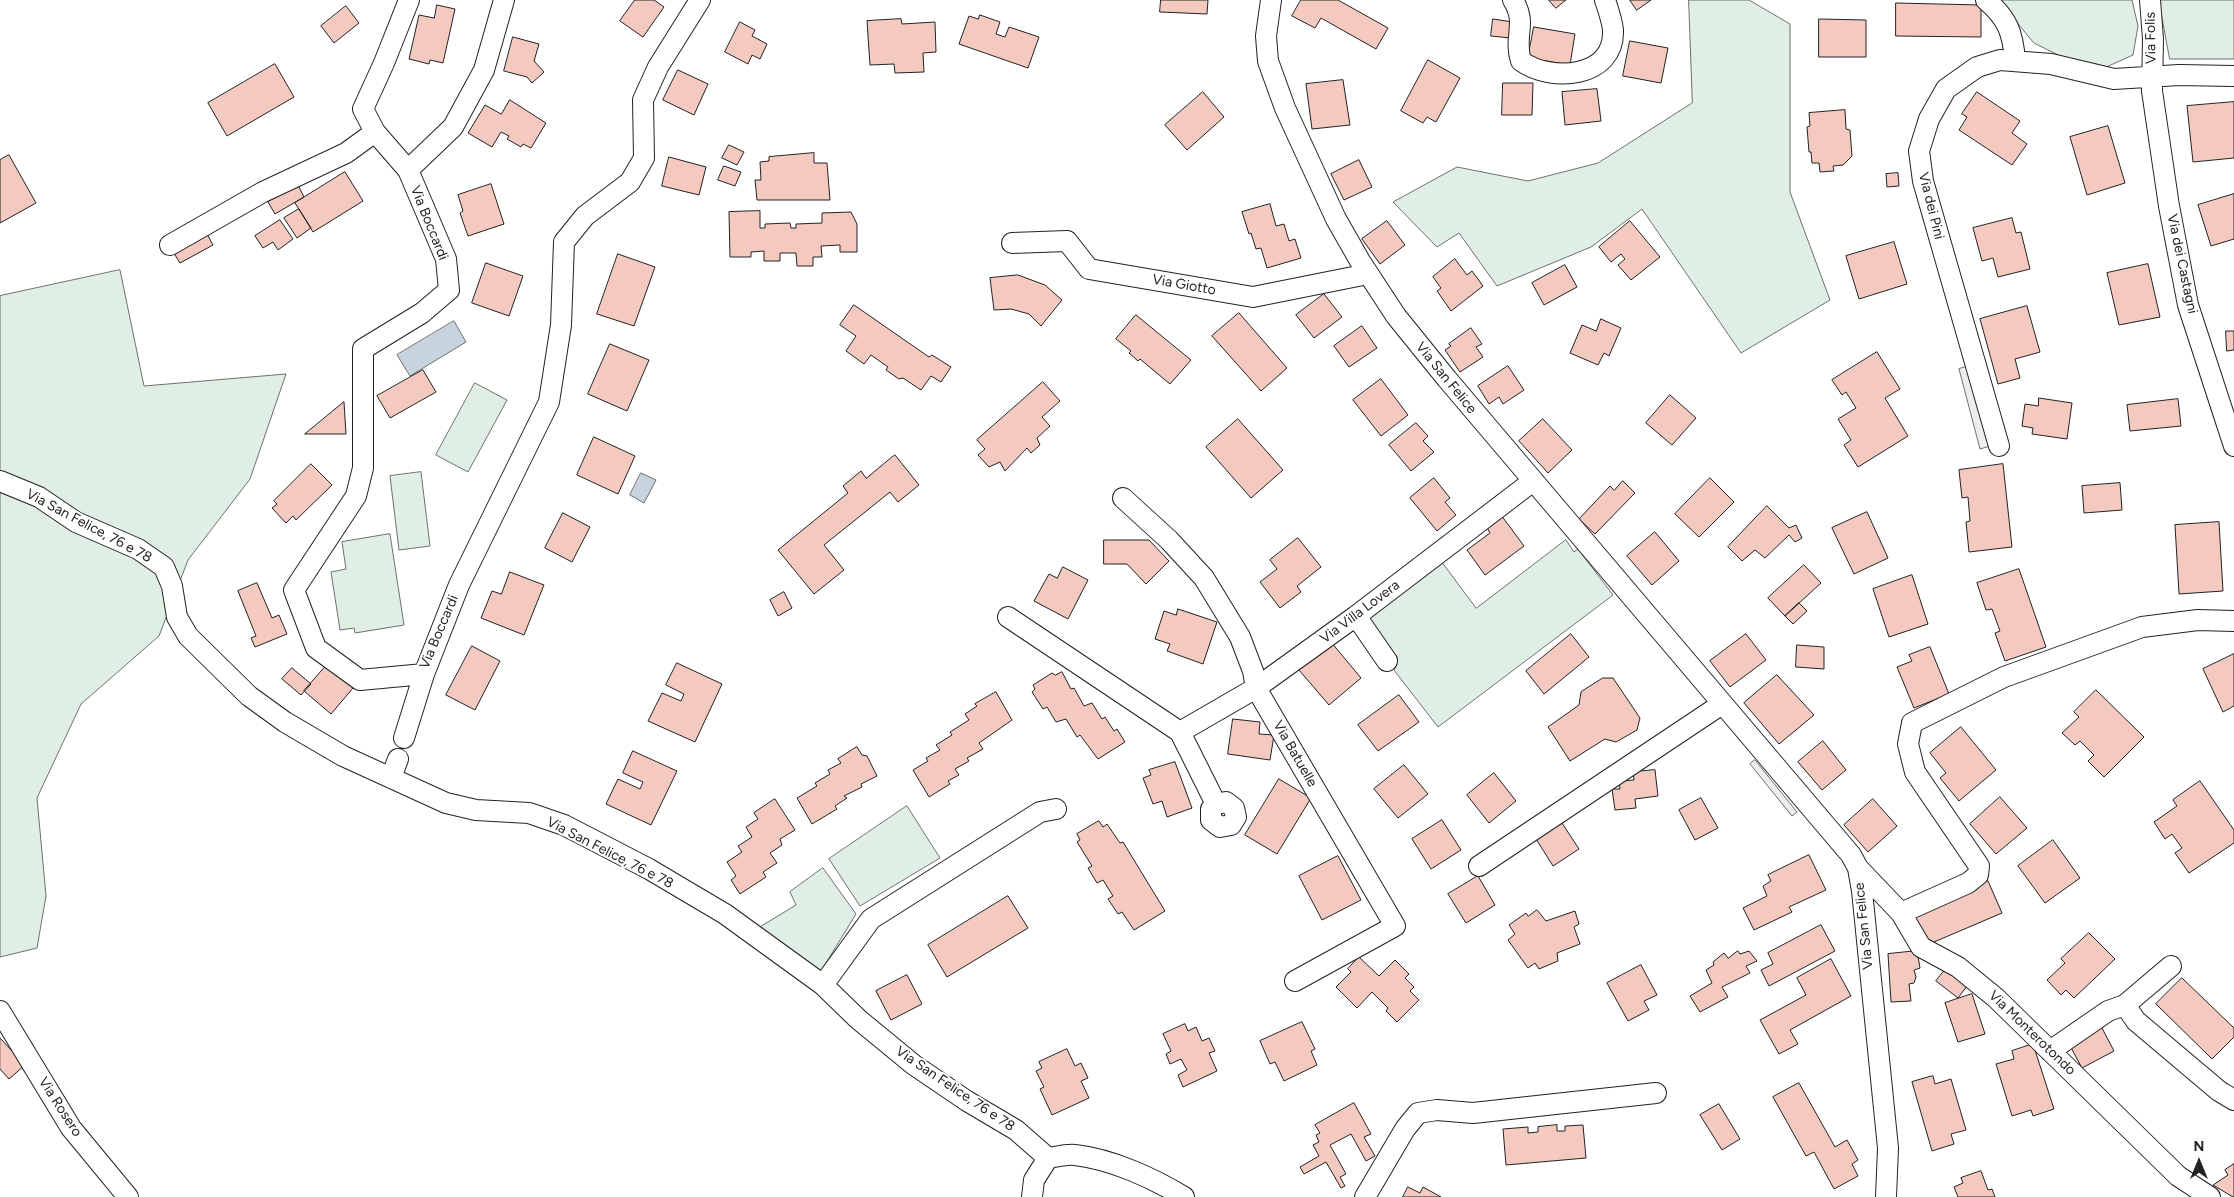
<!DOCTYPE html>
<html>
<head>
<meta charset="utf-8">
<style>
	body { margin:0 }
	#map { position:relative; width:2234px; height:1197px; overflow:hidden; background:#fff; font-family:Figtree,sans-serif }
	canvas { display:block }
	.north { position:absolute; left:2174px; top:1137px; width:50px; height:50px; -webkit-text-stroke:4px #fff; paint-order:stroke; rotate:0deg; font-size:14px; font-weight:700; line-height:20px; text-align:center; color:#222 }
	.north::after { content:''; display:block; margin:auto; width:18px; height:22px; background:#222; clip-path:polygon(50% 0,100% 100%,50% 72%,0 100%) }
</style>
</head>
<body>
<div id="map">
<canvas width="2234" height="1197"></canvas>
<div class="north">N</div>
</div>
<script>
const ctx = document.querySelector('canvas').getContext('2d');
ctx.lineJoin = 'round';
function fillPath(path, color) {
  ctx.fillStyle = color;
  ctx.fill(path, 'evenodd');
}
function stroke(path, color, width, dash) {
  ctx.strokeStyle = color;
  ctx.lineWidth = width;
  ctx.lineCap = dash ? 'butt' : 'round';
  ctx.setLineDash(dash || []);
  ctx.stroke(path);
}
function write(font, color, halo, rows, align = 'center') {
  ctx.font = font + ' Figtree,sans-serif';
  ctx.lineWidth = 4;
  ctx.setLineDash([]);
  ctx.textBaseline = 'middle';
  ctx.strokeStyle = halo;
  ctx.fillStyle = color;
  for (const [text, x, y, turn = 0] of rows) {
    ctx.save();
    ctx.translate(x, y);
    ctx.rotate((+turn || 0) * Math.PI / 180);
    ctx.textAlign = isNaN(turn) ? turn : align;
    if (halo) ctx.strokeText(text, 0, 0);
    ctx.fillText(text, 0, 0);
    ctx.restore();
  }
}
const green = new Path2D(`
	M1689,0H1749L1790,24V192L1830,300L1741,353L1642,209L1591,247L1497,286L1459,233L1437,247L1393,202L1457,167L1528,181L1598,163L1692,103Z
	M1999,0H2132L2138,26L2133,55L2104,68L2066,59L2034,43Z
	M2159,0H2234V59H2170Z
	M120,270L144,386L286,374L250,479L188,560L159,636L81,704L37,798L46,896L37,948L0,957V296Z
	M475,383L507,400L468,472L436,455Z
	M421,472L430,546L399,550L390,476Z
	M390,534L404,625L355,633L354,628L340,630L331,572L346,569L342,542Z
	M1566,540L1574,552L1578,549L1613,595L1438,727L1390,665L1398,658L1367,618L1441,561L1476,608Z
	M907,806L940,858L860,906L829,859Z
	M823,868L856,914L821,971L758,928L796,905L790,892Z`);
const parking = new Path2D(`
	M1969,366L1990,446L1980,449L1959,369Z
	M1755,760L1797,812L1792,816L1750,764Z`);
const water = new Path2D(`
	M454,321L466,342L410,376L397,355Z
	M641,473L656,480L644,503L630,495Z`);
const building = new Path2D(`
	M635,0H654L664,7L643,37L620,21Z
	M1161,0H1208L1207,14L1160,12Z
	M1301,0H1338L1388,28L1376,49L1321,18L1315,28L1292,16Z
	M1549,0H1566L1556,8Z
	M1630,0H1651L1637,10Z
	M1896,3L1981,5V37L1896,36Z
	M437,5L455,9L443,63L430,60L429,64L409,59L419,15L434,18Z
	M346,6L359,23L334,43L321,26Z
	M980,15L1000,22L996,34L1005,37L1009,27L1039,37L1028,68L959,44L969,16L978,19Z
	M901,19L902,24L935,22L936,52L923,53L924,72L895,73L894,64L870,65L867,21Z
	M1493,19L1513,22L1511,38L1491,36Z
	M1819,19L1866,20V57H1819Z
	M740,22L755,30L752,36L767,44L760,59L752,55L748,64L725,52Z
	M1534,27L1575,34L1570,65L1528,58Z
	M513,37L539,44L534,61L544,72L532,83L527,77L504,71Z
	M1630,41L1668,48L1661,83L1623,76Z
	M1428,60L1460,78L1436,122L1427,117L1423,123L1401,111Z
	M275,64L294,97L227,136L208,103Z
	M678,70L708,84L694,115L663,100Z
	M1343,80L1350,125L1312,129L1306,84Z
	M1503,83H1533L1532,115H1502Z
	M1597,89L1601,121L1565,125L1562,92Z
	M1203,92L1224,117L1187,150L1165,125Z
	M1977,92L2020,121L2012,133L2027,144L2012,165L1959,130L1967,117L1962,114Z
	M510,100L546,123L531,148L523,144L521,147L507,139L509,136L501,132L492,147L468,133L485,105L501,114Z
	M2234,102V158L2193,162L2187,106Z
	M1845,110L1846,129L1850,130L1852,156L1843,165L1833,166L1834,171L1820,172L1819,163H1812L1811,152H1809L1807,127L1810,126L1809,113Z
	M2108,126L2125,183L2087,195L2070,137Z
	M729,145L744,152L737,165L722,158Z
	M814,153V163H827L830,200H757L755,180H761L760,162L769,161V157Z
	M9,155L36,203L0,223V160Z
	M669,157L706,167L699,195L662,186Z
	M1359,160L1372,187L1344,200L1331,174Z
	M724,166L741,172L735,186L718,180Z
	M345,172L363,201L313,232L295,203Z
	M1898,173L1899,186L1887,187L1886,174Z
	M491,184L504,224L468,236L460,213L463,211L458,195Z
	M298,185L304,197L275,214L268,202Z
	M2234,194V239L2211,246L2198,205Z
	M1270,204L1276,226L1284,224L1289,241L1295,239L1301,258L1267,268L1261,248L1256,249L1251,233L1249,234L1242,212Z
	M299,209L311,228L297,238L284,218Z
	M760,211V228H765V224L790,223L791,228H796V224L822,223V213L851,212L857,224V252H840V245L821,246L822,257H813V266H797L796,253H780V261H764V251L751,252V257H730L729,212Z
	M2012,218L2016,233L2021,232L2030,269L1998,277L1993,258L1982,261L1973,228Z
	M280,220L293,239L278,250L273,242L263,248L255,236Z
	M1387,221L1405,245L1380,264L1362,239Z
	M1630,221L1660,257L1631,280L1618,265L1625,259L1621,254L1611,262L1599,247Z
	M206,232L213,245L180,263L172,250Z
	M1894,242L1907,284L1859,299L1846,256Z
	M618,254L655,267L634,326L597,314Z
	M1455,259L1467,275L1472,271L1483,286L1451,311L1437,291L1441,288L1433,277Z
	M486,263L523,276L509,316L472,303Z
	M2148,264L2160,317L2119,325L2107,273Z
	M1565,265L1577,287L1544,305L1532,283Z
	M1018,275L1045,285L1062,300L1041,326L1029,314L1011,309L994,310L990,278Z
	M1324,294L1342,317L1314,338L1296,315Z
	M854,305L929,357L932,355L951,367L941,382L931,376L921,390L903,378L899,379L886,370L888,367L871,355L864,364L846,351L856,336L840,325Z
	M2027,306L2040,352L2015,359L2020,378L1998,384L1980,319Z
	M1239,313L1287,368L1261,391L1212,336Z
	M1136,315L1191,360L1170,384L1140,359L1138,361L1129,353L1131,351L1116,339Z
	M1601,319L1621,328L1609,356L1604,353L1598,365L1570,353L1582,325L1596,331Z
	M1362,326L1377,348L1349,367L1334,346Z
	M1471,328L1482,344L1476,347L1483,357L1460,372L1445,350L1451,346L1449,344Z
	M2226,331H2234V350L2227,351Z
	M610,344L649,360L627,411L588,394Z
	M1877,352L1900,389L1885,398L1908,436L1858,467L1844,445L1851,440L1838,419L1856,408L1846,392L1842,395L1832,380Z
	M1508,366L1524,390L1503,404L1499,397L1489,404L1478,386Z
	M423,370L436,392L390,418L377,396Z
	M1381,379L1408,415L1381,436L1353,400Z
	M1043,382L1060,401L1042,417L1050,426L1037,438L1040,445L1031,453L1027,448L1005,471L1000,462L989,467L978,455L985,449L977,440Z
	M1670,395L1696,418L1672,445L1646,423Z
	M2039,398L2072,403L2067,439L2032,434L2033,428L2022,426L2025,404L2038,406Z
	M2178,399L2181,426L2130,431L2127,405Z
	M344,402L346,434H305Z
	M1238,419L1283,470L1251,498L1206,447Z
	M1543,419L1572,450L1548,473L1519,441Z
	M1416,423L1428,436L1423,441L1434,452L1411,471L1389,445Z
	M594,437L635,456L618,494L577,475Z
	M895,455L919,485L898,502L890,492L824,545L844,570L814,594L778,550L848,493L843,486L861,471L866,478Z
	M311,464L332,485L296,520L293,516L286,523L272,508L277,504L274,501Z
	M2003,464L2012,547L1969,552L1966,522L1970,521L1968,497L1962,498L1959,470Z
	M1434,478L1450,498L1445,502L1456,515L1437,531L1410,498Z
	M1710,478L1734,502L1699,537L1675,514Z
	M1623,481L1635,493L1595,534L1579,519L1610,486L1614,490Z
	M2120,483L2122,510L2084,513L2082,486Z
	M1767,506L1789,528L1796,525L1802,538L1795,542L1789,535L1765,558L1755,550L1742,561L1728,547Z
	M1867,512L1888,558L1854,574L1832,528Z
	M563,513L590,527L572,562L545,548Z
	M1501,515L1524,546L1485,575L1467,550L1490,533L1486,526Z
	M2219,522L2223,591L2179,594L2175,525Z
	M1655,532L1679,561L1652,585L1627,556Z
	M1298,538L1321,567L1297,586L1301,592L1280,608L1260,582L1277,569L1270,560Z
	M1104,540H1149L1169,561L1146,584L1127,564H1104Z
	M1804,565L1821,583L1785,616L1768,598Z
	M1063,567L1088,580L1068,619L1034,601L1049,574L1057,578Z
	M2019,569L2046,647L2005,661L1995,633L2000,631L1992,609L1986,610L1977,583Z
	M510,572L544,585L524,635L481,618L492,591L501,594Z
	M1912,575L1928,624L1889,637L1873,589Z
	M257,583L272,618L279,615L287,634L255,647L251,638L256,636L238,591Z
	M784,592L792,608L778,616L770,600Z
	M1799,603L1807,611L1793,624L1785,616Z
	M1178,609L1217,622L1203,664L1167,651L1170,644L1155,639L1164,611L1176,615Z
	M1571,634L1589,657L1544,694L1526,671Z
	M1746,634L1766,660L1730,687L1710,661Z
	M1331,642L1361,678L1329,705L1299,670Z
	M1797,645L1824,647V669L1796,667Z
	M472,646L500,661L475,710L446,695Z
	M1930,647L1949,694L1914,708L1897,667L1912,661L1909,655Z
	M2234,654V706L2223,712L2203,669Z
	M677,663L722,684L695,742L648,721L662,693L681,701L684,694L666,685Z
	M326,666L353,688L331,714L304,691Z
	M292,668L311,684L301,695L282,679Z
	M1062,672L1071,689L1074,688L1084,706L1092,703L1102,719L1105,717L1114,731L1117,729L1125,742L1098,759L1080,735L1077,737L1066,719L1056,722L1047,707L1043,709L1032,692L1035,689L1033,685L1052,673L1055,675Z
	M1777,675L1814,715L1779,744L1744,703Z
	M1603,678H1613L1640,718L1637,730L1616,742L1605,739L1570,761L1548,727L1579,705L1581,692Z
	M2096,690L2144,737L2104,777L2088,761L2094,755L2080,741L2075,745L2062,733L2079,717L2074,712Z
	M996,692L1012,720L979,743L983,749L967,758L969,761L955,769L959,775L948,781L950,784L929,797L913,770L928,761L926,758L940,750L936,745L952,735L950,732L969,720L965,714L977,706L975,704Z
	M1399,695L1419,722L1378,751L1358,725Z
	M1233,719L1260,722L1259,734L1274,735L1270,760L1228,754Z
	M1961,727L1996,770L1959,801L1940,778L1946,773L1930,753Z
	M1823,741L1846,770L1822,790L1798,762Z
	M857,747L862,755L867,756L877,776L861,784L862,787L844,796L847,798L835,806L837,809L812,824L797,798L817,786L815,783L830,774L828,770L841,763L838,759Z
	M633,751L677,771L651,825L606,804L618,779L640,789L643,782L623,773Z
	M1175,762L1192,808L1167,817L1162,801L1153,804L1143,778L1151,775L1149,770Z
	M1404,765L1428,794L1398,818L1374,789Z
	M1655,770L1658,796L1635,799L1636,808L1615,810L1612,789H1620L1619,781L1634,780L1633,772Z
	M1494,773L1516,801L1489,823L1467,795Z
	M1279,779L1311,798L1277,854L1245,835Z
	M2200,781L2234,830V843L2189,873L2175,853L2182,848L2172,834L2165,839L2154,822L2177,806L2173,800Z
	M2000,797L2027,828L1996,854L1970,824Z
	M1701,798L1718,828L1695,840L1679,810Z
	M775,799L795,830L780,839L782,845L770,853L777,863L763,872L766,877L740,894L731,880L736,876L727,862L742,852L738,846L752,837L746,827L758,819L754,813Z
	M1873,799L1897,826L1868,852L1844,825Z
	M1442,820L1461,850L1431,869L1412,839Z
	M1099,821L1103,827L1107,824L1120,843L1123,842L1165,911L1134,930L1122,912L1118,914L1108,899L1113,896L1103,880L1097,883L1088,868L1092,866L1077,842L1080,840L1077,834Z
	M1562,823L1579,849L1553,866L1536,839Z
	M2053,840L2080,878L2045,903L2018,866Z
	M1809,855L1826,890L1789,907L1792,912L1754,930L1743,908L1767,896L1763,886L1771,881L1768,875Z
	M1338,856L1361,900L1322,920L1299,876Z
	M1478,876L1495,905L1466,923L1448,894Z
	M1988,881L2002,913L1927,945L1913,913Z
	M1008,896L1028,928L947,977L928,945Z
	M1537,910L1546,921L1575,911L1579,924L1574,927L1580,944L1557,953L1558,961L1539,969L1535,963L1528,968L1508,940L1515,934L1509,925L1526,913L1528,916Z
	M1821,925L1835,951L1769,986L1761,970L1773,964L1768,953Z
	M2089,933L2115,959L2074,998L2066,990L2061,995L2047,980L2065,963L2061,959Z
	M1738,951L1740,954L1749,951L1757,961L1746,966L1750,973L1722,987L1728,997L1700,1012L1690,996L1712,983L1706,970L1714,965L1713,962L1724,953L1728,958Z
	M1917,951L1920,968L1914,970L1916,977L1914,983L1909,984L1911,1001L1891,1002L1888,954Z
	M1359,957L1379,976L1395,960L1409,974L1405,978L1414,987L1410,991L1419,1000L1397,1022L1386,1011L1388,1008L1372,992L1357,1008L1336,987L1351,972L1348,969Z
	M1831,959L1851,996L1790,1030L1798,1044L1779,1054L1760,1020L1806,995L1797,978Z
	M1641,965L1657,995L1644,1001L1649,1010L1628,1021L1607,983Z
	M1949,965L1970,982L1958,998L1936,981Z
	M907,975L922,1004L891,1020L876,991Z
	M2182,978L2234,1028V1037L2212,1059L2156,1004Z
	M1972,994L1985,1034L1958,1042L1945,1003Z
	M1302,1022L1315,1049L1311,1051L1317,1065L1284,1081L1275,1062L1270,1064L1260,1041Z
	M1185,1024L1188,1031L1196,1027L1202,1041L1209,1038L1215,1051L1209,1053L1217,1071L1183,1087L1178,1075L1187,1070L1181,1059L1170,1064L1166,1054L1171,1051L1163,1034Z
	M2101,1026L2114,1051L2082,1068L2069,1044Z
	M0,1038L25,1065L9,1079L0,1069Z
	M2033,1044L2054,1109L2033,1116L2031,1110L2012,1116L1996,1064L2014,1059L2012,1051Z
	M1067,1049L1075,1066L1081,1063L1088,1078L1081,1081L1089,1098L1052,1115L1040,1089L1044,1087L1036,1071L1042,1068L1039,1062Z
	M1933,1076L1935,1084L1951,1079L1966,1130L1951,1134L1954,1144L1932,1151L1912,1082Z
	M1799,1083L1835,1147L1847,1140L1858,1160L1852,1164L1858,1176L1834,1189L1814,1152L1806,1156L1773,1097Z
	M1354,1103L1371,1134L1364,1137L1375,1156L1366,1161L1351,1134L1330,1145L1346,1174L1340,1177L1345,1186L1341,1188L1326,1162L1304,1174L1300,1167L1319,1156L1313,1145L1319,1142L1316,1135L1320,1133L1315,1125Z
	M1719,1104L1740,1139L1722,1150L1700,1115Z
	M1557,1125V1131H1565V1126L1583,1125L1586,1158L1506,1165L1503,1129L1528,1127V1133L1538,1132V1127Z
	M2234,1164V1197H2233L2213,1185L2228,1175L2225,1170Z
	M1981,1171L1988,1190L1992,1189L1995,1197H1958L1954,1187L1963,1183L1961,1178Z
	M1408,1187L1420,1193L1423,1187L1441,1197H1403Z`);
const minor = new Path2D(`
	M409,0L384,63L363,109L375,132L408,170L446,259L449,290L422,313L363,349V468L356,496L294,590L316,648L360,680L424,674L459,585L549,402L561,325L564,242L585,216L630,182L644,158L643,100L658,67L700,0
	M1271,0L1266,36L1268,61L1285,108L1336,219L1360,261L1396,316L1447,379L1851,855L1858,868L1862,891L1888,1148L1886,1197
	M1513,0C1528,24 1513,36 1521,61C1551,83 1615,78 1613,30C1612,20 1608,9 1605,0
	M1986,0C2008,19 2013,33 2015,61
	M2150,0L2153,39L2152,91L2169,206L2188,305L2234,446
	M408,170L453,127L484,70L504,0
	M1012,243L1067,241L1089,269L1253,297L1368,274
	M170,245L263,192L346,153L375,132
	M1999,446L1923,181L1919,151L1929,119L1946,89L1977,67L2000,60L2051,64L2114,79L2179,75L2234,76
	M0,481L39,497L76,522L138,549L164,567L172,586L177,617L188,636L249,696L285,722L343,756L446,803L476,810L529,813L564,825L649,869L725,914L823,985L858,1019L914,1065L967,1101L1016,1130L1048,1158
	M1123,498L1169,540L1204,578L1240,637L1253,671L1256,688L1395,926L1295,981
	M1356,616L1387,661
	M1008,617L1180,732L1216,804L1226,802L1234,808L1236,817L1231,825L1220,827L1211,820V809L1216,804
	M1180,732L1256,688L1356,616L1533,481
	M404,738L424,674
	M391,778L398,759
	M1479,866L1722,704
	M1858,868L1901,913L1921,947L1958,967L1996,998L2178,1176L2210,1197
	M1901,913L1968,883L1978,875L1979,866L1915,772L1908,744L1912,723L2004,677L2142,627L2198,620L2234,621
	M823,985L871,919L1040,812L1056,809
	M2125,1005L2171,966
	M0,1011L71,1128L128,1197
	M2050,1051L2108,1011L2125,1005L2136,1021L2219,1091L2234,1100
	M1032,1197L1034,1180L1048,1158C1056,1157 1066,1154 1075,1155C1111,1159 1153,1178 1184,1197
	M1365,1197L1405,1129L1418,1113L1437,1110L1473,1113L1656,1093`);
const streetNames = [
	["Via Folis",2151,38,-91],
	["Via dei Pini",1931,206,76],
	["Via Boccardi",429,223,68],
	["Via dei Castagni",2182,264,78],
	["Via Giotto",1184,285,10],
	["Via San Felice",1446,378,51],
	["Via San Felice, 76 e 78",89,526,28],
	["Via Villa Lovera",1360,612,-37],
	["Via Boccardi",439,632,-67],
	["Via Batuelle",1295,754,60],
	["Via San Felice, 76 e 78",610,853,27],
	["Via San Felice",1864,926,-96],
	["Via Monterotondo",2032,1033,44],
	["Via San Felice, 76 e 78",955,1089,34],
	["Via Rosero",60,1107,57]
];
fillPath(green, '#e0efe3');
stroke(green, '#6f6f6f', 1);
fillPath(parking, '#ededed');
stroke(parking, '#6f6f6f', 1);
fillPath(water, '#c7d3dd');
stroke(water, '#6f6f6f', 1);
fillPath(building, '#f3c9c0');
stroke(building, '#222', 1);
stroke(minor, '#222', 22);
stroke(minor, '#fff', 20);
write('14px', '#222', '#fff', streetNames);
</script>
</body>
</html>
